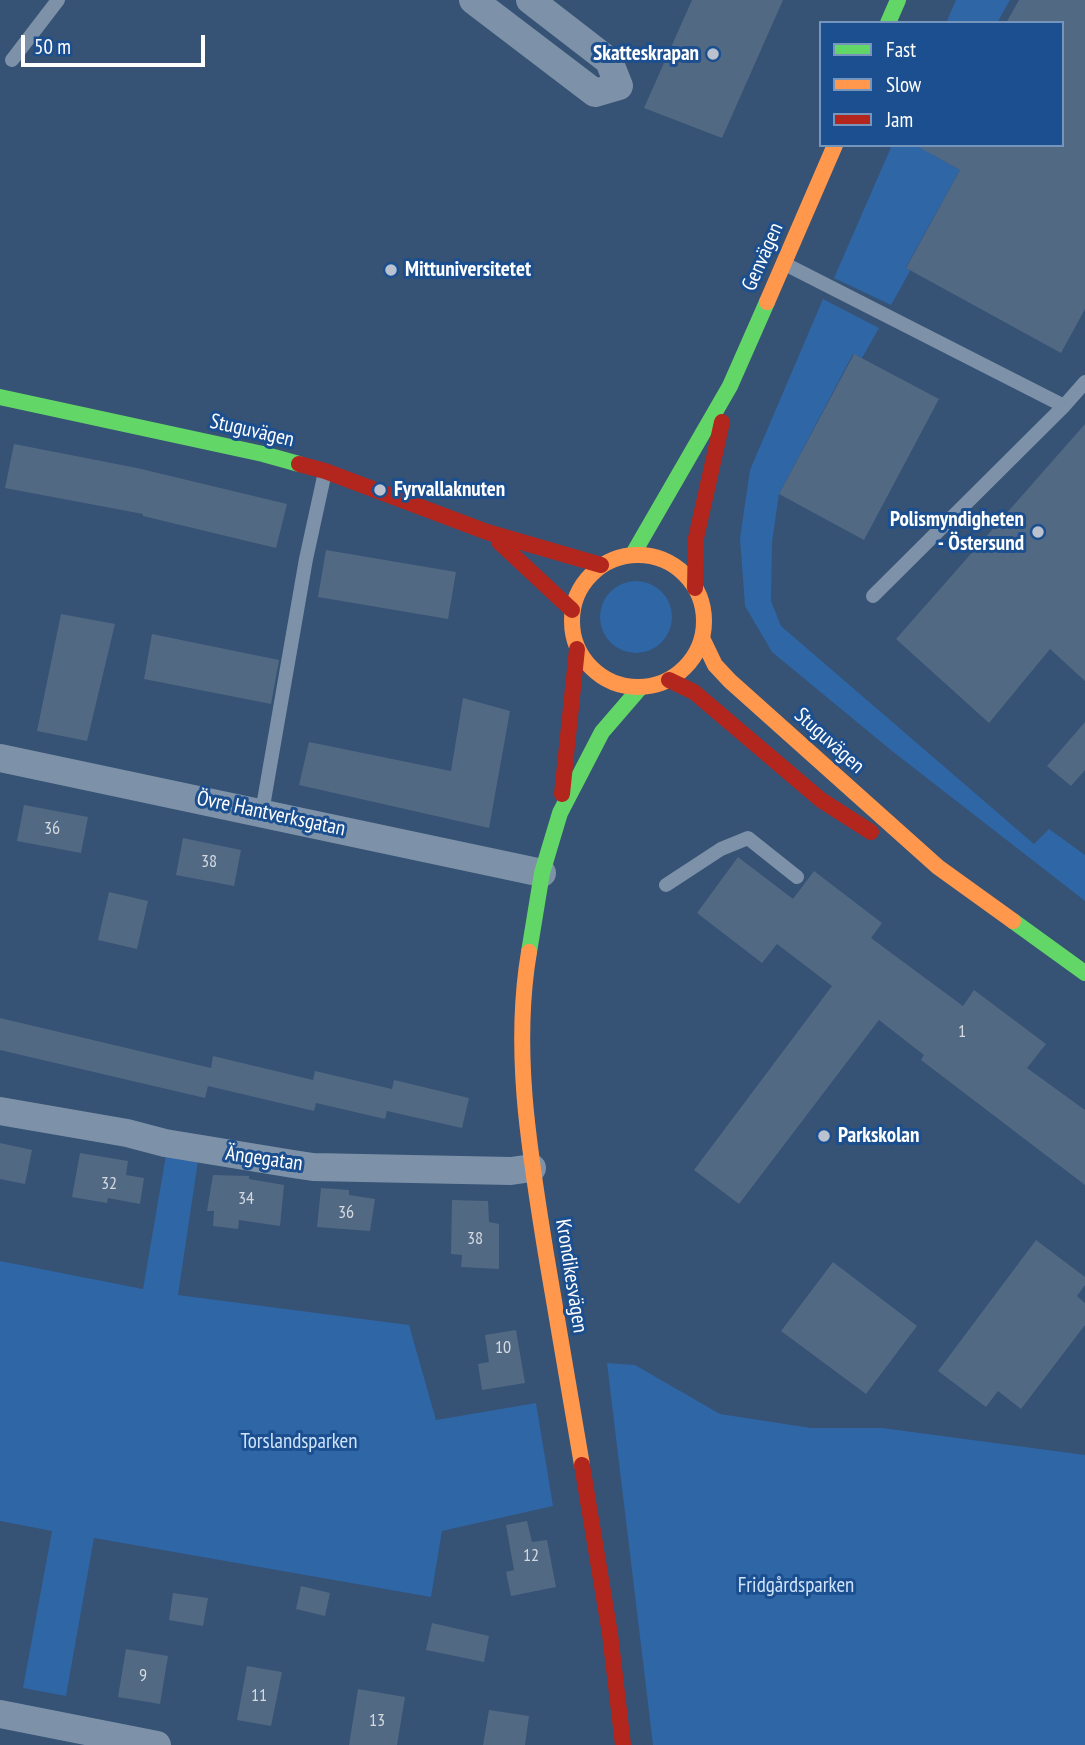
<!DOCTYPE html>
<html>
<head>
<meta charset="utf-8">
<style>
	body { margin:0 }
	#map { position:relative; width:1085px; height:1745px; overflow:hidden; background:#365274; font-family:"PT Sans Narrow",sans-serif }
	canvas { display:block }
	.legend { position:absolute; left:819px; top:21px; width:245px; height:126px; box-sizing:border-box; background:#1b4f8f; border:2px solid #7695bc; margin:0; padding:9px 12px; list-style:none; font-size:21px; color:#fff }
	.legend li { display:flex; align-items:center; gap:14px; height:35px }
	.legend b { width:35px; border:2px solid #7695bc }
	.scale { position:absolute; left:21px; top:35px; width:184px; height:32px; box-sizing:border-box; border:4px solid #fff; border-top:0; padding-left:9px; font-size:21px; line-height:24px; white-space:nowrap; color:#fff; -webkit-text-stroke:5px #1b4f8f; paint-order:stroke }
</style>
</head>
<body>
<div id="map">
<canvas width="1085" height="1745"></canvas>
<ul class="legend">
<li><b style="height:9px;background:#63d668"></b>Fast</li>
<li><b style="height:9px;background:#ff974d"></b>Slow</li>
<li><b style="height:9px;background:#b3261e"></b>Jam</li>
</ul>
<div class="scale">50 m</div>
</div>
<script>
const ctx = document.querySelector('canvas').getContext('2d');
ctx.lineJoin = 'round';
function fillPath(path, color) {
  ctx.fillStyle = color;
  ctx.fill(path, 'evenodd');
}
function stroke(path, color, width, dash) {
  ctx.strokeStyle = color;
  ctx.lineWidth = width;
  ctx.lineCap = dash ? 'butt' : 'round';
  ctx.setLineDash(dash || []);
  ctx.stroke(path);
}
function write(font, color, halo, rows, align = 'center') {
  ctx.font = font + ' "PT Sans Narrow",sans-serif';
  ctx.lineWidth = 6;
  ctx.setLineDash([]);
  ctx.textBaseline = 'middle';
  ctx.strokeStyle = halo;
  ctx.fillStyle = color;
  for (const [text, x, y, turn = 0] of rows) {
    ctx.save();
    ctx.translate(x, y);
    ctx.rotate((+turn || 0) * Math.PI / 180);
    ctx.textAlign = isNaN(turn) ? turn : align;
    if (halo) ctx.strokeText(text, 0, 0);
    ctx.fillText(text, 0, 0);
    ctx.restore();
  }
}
const green = new Path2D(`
	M956,0H1010L997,23H946Z
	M892,145H939L933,155L960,170L906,267L910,271L891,305L834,278Z
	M823,299L879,328L862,358L853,354L779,494L772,542L771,601L781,626L1034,844L1049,829L1085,855V901L892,751L772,652L745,606L740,538L750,470Z
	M600 617a36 36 0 1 1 72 0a36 36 0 1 1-72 0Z
	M166,1155L198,1161L178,1295L409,1325L436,1420L536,1403L553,1506L442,1531L431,1597L94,1538L66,1696L23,1688L52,1531L0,1521V1261L143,1289Z
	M607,1363L635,1365L720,1414L811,1428H882L1085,1455V1745H653Z`);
const building = new Path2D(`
	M692,0H783L722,138L644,108Z
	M1019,0H1085V309L1061,353L906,268L960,170L915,145H1062V23H1006Z
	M854,354L939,399L864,540L779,494Z
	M1085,424V681L1050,649L989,723L896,639Z
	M14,444L137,468L287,504L276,548L143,516V514L5,488Z
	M326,550L456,572L448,619L318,597Z
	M61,614L115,624L87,741L37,731Z
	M152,634L279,660L271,704L144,679Z
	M463,698L510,711L489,828L299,785L309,742L451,771Z
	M1085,722V770L1071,786L1047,766Z
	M24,805L88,817L81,853L17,841Z
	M183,838L241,850L234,886L176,875Z
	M738,857L793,899L814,871L882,923L871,938L963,1006L974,990L1046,1044L1027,1068L1085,1110V1185L921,1060L924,1055L879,1020L739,1204L694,1170L832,986L777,944L762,963L697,913Z
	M109,892L148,901L137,949L98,940Z
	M0,1018L211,1068L213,1056L313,1080L315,1071L392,1089L394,1080L469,1098L462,1128L387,1111L385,1119L316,1103L314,1111L208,1086L205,1098L0,1050Z
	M0,1143L32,1150L25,1184L0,1179Z
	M80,1153L128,1161L126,1175L144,1178L140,1204L108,1198L107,1203L72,1197Z
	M213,1175L249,1176V1179L284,1185L280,1226L239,1220L238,1229L213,1226L214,1211H207Z
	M321,1188L349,1190V1195L375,1199L370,1231L317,1227Z
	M452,1200L488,1201L489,1222L499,1224V1269L461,1267L462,1255L451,1254Z
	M1036,1240L1085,1277V1285L1077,1296L1085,1303V1325L1021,1409L998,1391L986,1407L938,1371Z
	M833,1262L917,1326L866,1394L781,1331Z
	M516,1330L525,1383L482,1390L478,1364L489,1362L485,1335Z
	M527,1521L532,1542L547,1540L556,1587L511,1596L506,1572L514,1570L506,1525Z
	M301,1586L330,1593L325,1616L296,1609Z
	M173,1593L208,1598L203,1626L169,1620Z
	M432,1623L489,1636L484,1662L426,1650Z
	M126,1649L168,1656L160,1704L118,1697Z
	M247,1666L282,1672L271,1726L237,1720Z
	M358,1689L405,1697L397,1745H349Z
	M489,1710L529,1716L525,1745H483Z`);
const lane = new Path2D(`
	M12,60L58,0
	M785,264L1064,406
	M873,596L1064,406L1085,382
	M262,812L306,559L325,472
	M666,885L721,849L748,838L797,877`);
const street = new Path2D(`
	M473,0L595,93L619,86L609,61L530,0
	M0,758L542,873
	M0,1111L127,1133L165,1143L293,1164L313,1167L511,1171L532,1168
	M0,1714L157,1745`);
const fast = new Path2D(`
	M888,23L898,0
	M0,397L263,454L299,464
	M633,554L730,386L767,302
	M1013,921L1085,973
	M529,952L542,873L560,813L602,732L640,688`);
const slow = new Path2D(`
	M767,302L835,145
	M572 621a66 66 0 1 1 132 0a66 66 0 1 1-132 0Z
	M702,638L715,665L730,681L938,867L1013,921
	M529,952C512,1052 530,1154 546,1254C558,1324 570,1394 582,1465`);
const jam = new Path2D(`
	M299,464L325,471L487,532L601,565
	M499,542L572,610
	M695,588L696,538L722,422
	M669,680L694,692L821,800L871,832
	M562,794L577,649
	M582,1465L610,1634L623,1745`);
const markers = [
	[713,54,7,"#b9c2ce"],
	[391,270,7,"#b9c2ce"],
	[380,490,7,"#b9c2ce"],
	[1038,532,7,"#b9c2ce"],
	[824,1136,7,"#b9c2ce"]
];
const numberNames = [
	["36",52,829],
	["38",209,862],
	["1",962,1032],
	["32",109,1184],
	["34",246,1199],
	["36",346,1213],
	["38",475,1239],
	["10",503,1348],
	["12",531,1556],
	["9",143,1676],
	["11",259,1696],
	["13",377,1721]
];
const poiNames = [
	["Skatteskrapan",699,54,"right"],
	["Mittuniversitetet",405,270],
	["Fyrvallaknuten",394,490],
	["Polismyndigheten",1024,520,"right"],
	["- Östersund",1024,544,"right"],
	["Parkskolan",838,1136]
];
const streetNames = [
	["Genvägen",763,257,-66],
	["Stuguvägen",252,431,13],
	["Stuguvägen",829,741,42],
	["Övre Hantverksgatan",271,814,12],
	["Ängegatan",264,1159,8],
	["Krondikesvägen",571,1276,81]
];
const parkNames = [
	["Torslandsparken",299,1442],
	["Fridgårdsparken",796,1586]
];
fillPath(green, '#2f66a5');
fillPath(building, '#526984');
stroke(lane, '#7d92a8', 14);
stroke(street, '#7d92a8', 28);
stroke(fast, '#63d668', 16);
stroke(slow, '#ff974d', 16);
stroke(jam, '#b3261e', 16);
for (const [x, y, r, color] of markers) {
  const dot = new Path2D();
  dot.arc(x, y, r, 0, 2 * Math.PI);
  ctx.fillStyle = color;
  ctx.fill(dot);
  stroke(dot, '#1b4f8f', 2.5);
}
write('18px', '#d4dae0', null, numberNames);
write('bold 21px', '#fff', '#1b4f8f', poiNames, 'left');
write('21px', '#fff', '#1b4f8f', streetNames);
write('21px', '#cfe3fa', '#1b4f8f', parkNames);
</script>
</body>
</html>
